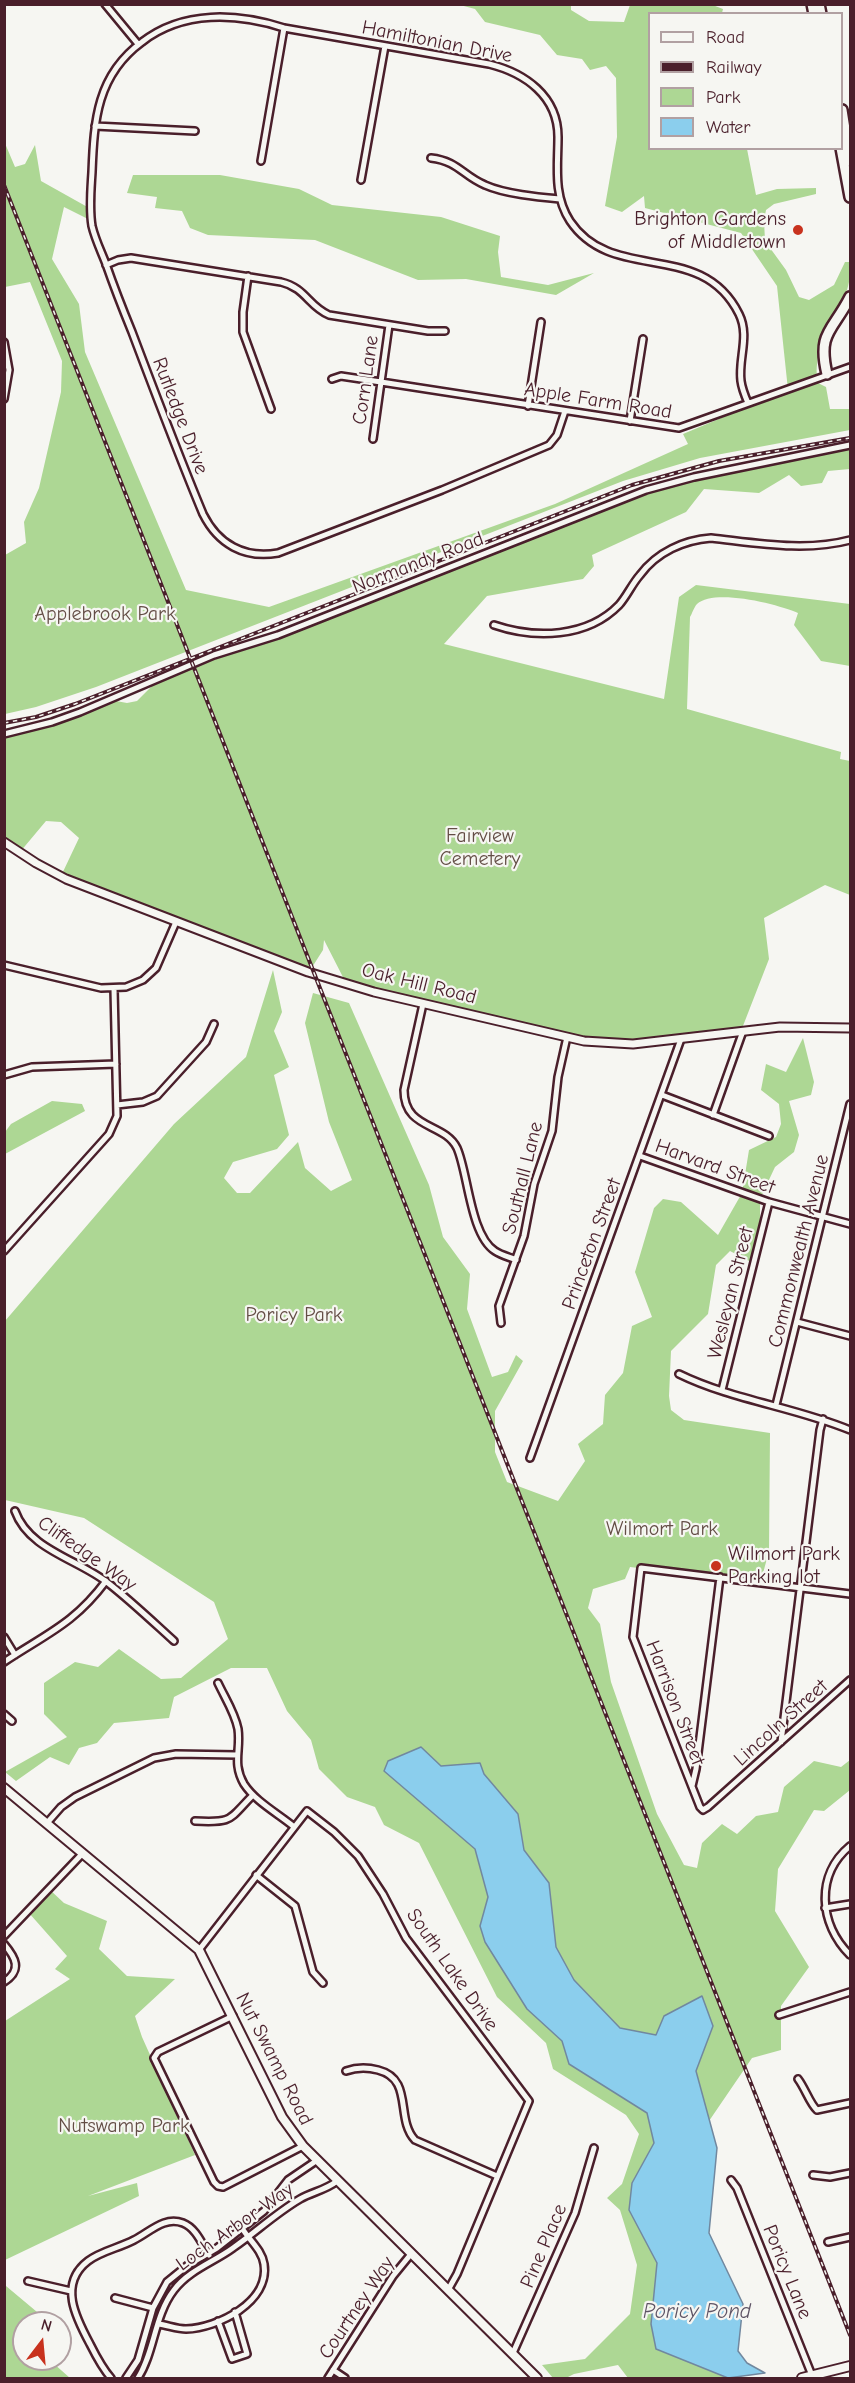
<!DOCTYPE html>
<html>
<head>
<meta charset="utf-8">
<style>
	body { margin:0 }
	#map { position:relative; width:855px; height:2383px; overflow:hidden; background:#f6f6f2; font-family:"Comic Neue",sans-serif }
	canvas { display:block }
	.frame { position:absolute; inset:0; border:6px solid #4a1f2b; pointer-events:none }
	.legend { position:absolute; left:648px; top:12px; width:195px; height:138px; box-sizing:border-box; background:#f6f6f2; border:2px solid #b1a0a2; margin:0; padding:8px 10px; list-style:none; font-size:18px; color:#4a1f2b }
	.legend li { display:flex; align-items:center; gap:12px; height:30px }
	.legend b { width:30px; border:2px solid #b1a0a2 }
	.north { position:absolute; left:12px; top:2311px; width:60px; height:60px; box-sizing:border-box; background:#f6f6f2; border:2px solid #b1a0a2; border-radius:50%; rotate:16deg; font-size:16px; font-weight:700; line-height:24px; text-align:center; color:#4a1f2b }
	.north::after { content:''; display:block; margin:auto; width:21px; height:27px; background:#c8321e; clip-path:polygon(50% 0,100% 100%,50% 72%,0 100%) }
</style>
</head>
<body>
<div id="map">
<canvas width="855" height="2383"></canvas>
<div class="frame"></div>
<ul class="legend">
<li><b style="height:8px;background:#f6f6f2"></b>Road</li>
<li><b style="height:8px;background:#4a1f2b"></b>Railway</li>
<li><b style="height:16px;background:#add794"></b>Park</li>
<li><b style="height:16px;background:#8bceed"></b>Water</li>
</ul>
<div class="north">N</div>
</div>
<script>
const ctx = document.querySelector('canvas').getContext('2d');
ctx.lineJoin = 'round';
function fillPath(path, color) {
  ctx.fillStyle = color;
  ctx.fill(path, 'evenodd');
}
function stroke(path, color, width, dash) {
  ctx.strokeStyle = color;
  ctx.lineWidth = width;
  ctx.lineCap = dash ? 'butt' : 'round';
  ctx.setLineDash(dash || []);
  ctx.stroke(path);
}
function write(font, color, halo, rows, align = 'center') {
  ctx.font = font + ' "Comic Neue",sans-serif';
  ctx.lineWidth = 4.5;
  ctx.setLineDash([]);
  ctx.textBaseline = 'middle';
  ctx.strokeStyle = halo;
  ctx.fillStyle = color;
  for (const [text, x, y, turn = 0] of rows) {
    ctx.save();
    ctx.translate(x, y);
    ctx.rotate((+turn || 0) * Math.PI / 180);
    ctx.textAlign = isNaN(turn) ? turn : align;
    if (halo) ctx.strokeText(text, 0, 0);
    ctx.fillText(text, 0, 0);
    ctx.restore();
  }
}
const green = new Path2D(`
	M710,4L723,9L722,13L650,14V148L747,149L756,195L777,189L816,188V194L774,204L766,210L764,220L765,241L786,270L799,297L809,300L834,285L845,262H850C855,307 809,337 818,383L826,387L830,409H850V430L700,458L623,481L96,687L36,707L5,714V555L26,543L24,522L39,488L61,392L62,361L30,282L5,287L4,141L15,167L25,164L35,145L41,181L91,209L86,218L64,207L52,259L79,304L85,352L186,590L269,607L555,504L688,444L683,434L788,390L777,286L741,233L645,208L644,196L622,212L605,206L617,137L616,78L606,66L590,70L582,59L557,55L540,35L485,22L475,9L460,5H571V10L589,21L624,22L630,5Z
	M133,175H220L299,189L332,205L441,217L500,236L498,252L501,277L548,285L594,273L556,295L466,279L418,280L315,240L208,235L190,228L182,211L155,208L157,197L127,193Z
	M850,447V469L828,471L822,483L801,486L789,475L759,493L704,489L686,512L592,555L594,566L583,579L487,596L444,644L664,699L679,597L696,585L850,604V666L821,661L794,625L798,613C778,604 714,588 697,604C694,607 692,614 690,617L687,709L841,752L840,759L850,761V895L825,885L764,918L769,959L741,1031L621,1045L346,983L324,940L323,950L309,972L61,876L79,838L61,822L46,821L20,852L5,841V735L48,726L116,701L127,703L137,701L154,684L179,672L292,631L652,491L695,479L828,454Z
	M273,970L282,1012L274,1031L289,1067L274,1075L289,1135L277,1149L233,1162L224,1178L237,1193H250L298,1142L305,1168L331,1191L352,1180L329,1122L305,1023L313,993L349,1003L429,1185L443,1237L470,1274L467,1309L492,1377L508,1372L516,1355L523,1361L495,1411V1452L507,1482L558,1501L585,1461L578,1444L603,1424L605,1395L623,1373L632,1326L652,1317L635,1272L654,1208L663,1199L681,1202L718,1235L742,1193L749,1150L776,1137L781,1124L779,1104L761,1090L766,1064L786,1072L803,1038L814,1082L811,1095L789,1101L799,1135L794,1152L775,1167L760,1199V1223L751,1262L730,1251L716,1265L708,1314L671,1351L669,1396L671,1410L684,1420L770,1433L769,1551L762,1577L748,1572L747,1581L630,1567L625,1579L593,1589L588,1608L600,1624L611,1682L657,1814L684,1865L697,1868L702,1843L722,1824L737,1834L756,1816L778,1812L784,1787L814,1761L841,1767L850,1760V1790L824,1811L814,1810L778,1869L775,1911L809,1967L781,2006V2050L752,2058L709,2121L696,2071L712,2026L702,1997L665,2016L656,2035L620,2028L574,1980L556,1947L549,1883L524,1850L518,1814L484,1774L480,1764L441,1766L420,1747L384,1770L475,1849L489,1897L480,1926L527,2008L562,2041L569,2064L647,2113L654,2143L632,2183L629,2210L657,2263L651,2324L656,2349L728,2378H628L618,2365L574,2374L566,2378H553L542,2365L585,2359L630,2314L637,2265L620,2210L607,2198L622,2184L639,2134L626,2115L553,2069L546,2043L497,1997L419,1843L384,1825L375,1807L347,1797L319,1769L311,1740L287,1711L267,1668H231L174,1697L169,1718L114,1723L97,1743L79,1748L69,1765L50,1757L16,1781L5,1772L67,1737L44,1714V1683L75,1662L98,1667L119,1649L161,1679L181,1678L228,1639L214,1602L84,1518L5,1500V1321L174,1124L246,1057Z
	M52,1101L82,1104L85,1111L5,1154V1132L11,1124Z
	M49,1889L64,1903L107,1921L99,1949L127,1976L175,1979L135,2016L142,2037L195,2155L88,2196L137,2183L139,2196L5,2260V2021L70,1979L55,1969L67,1956L29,1913Z
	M5,2281L6,2286L43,2317L44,2323H24V2359H52L53,2363L70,2378H5Z`);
const water = new Path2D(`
	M421,1747L441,1766L480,1763L484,1774L518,1814L524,1850L549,1883L556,1947L574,1980L620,2028L656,2035L664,2016L702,1996L713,2026L696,2071L717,2148L709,2233L743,2304L738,2351L747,2363L765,2373L728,2378L656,2349L651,2324L657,2263L629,2210L632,2183L654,2143L647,2113L569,2064L562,2041L527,2009L485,1942L480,1926L488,1897L475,1849L384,1771L388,1761Z`);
const minor = new Path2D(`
	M105,4L138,44
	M95,126L195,131
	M431,158C458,161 463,176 485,185C505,194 538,197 560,199
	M261,161L284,28
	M361,180L385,46
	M106,265L118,260L131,258L281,282C306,288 308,306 329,315L428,331H445
	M248,276L243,312V332L271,409
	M4,342L9,370L4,399
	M332,379L341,376L381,382L679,428L850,367
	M528,406L541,322
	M565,411L557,435L549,445L442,490L278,553C244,559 218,544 203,514C178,454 155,393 132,332C123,310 114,287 106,264C101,251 95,239 92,226C89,208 91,189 92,172C94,120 97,75 142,42C183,10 237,13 284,28L489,64C525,73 558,96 558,137C558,166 553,195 570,221C613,285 701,238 739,314C750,336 738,359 741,381C742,389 745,396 748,403
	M630,421L643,339
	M373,439L389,325
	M494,625C535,639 587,638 619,605C627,596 632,584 640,575C657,552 684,540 711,538C757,543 805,552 850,540
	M4,734L52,722L80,712L214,655L278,635L646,490L694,477L850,445
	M4,965L101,988L126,987L143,980L156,968L176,922
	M423,1004L404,1090C404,1130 444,1122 457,1148C468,1172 470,1235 495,1251C501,1255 509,1257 516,1260
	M4,1075L32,1067L116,1064
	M662,1095L769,1136
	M117,1105L143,1102L157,1096L206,1042L214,1024
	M713,1115L743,1031
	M640,1156L769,1202L850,1224
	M4,1251L109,1134L117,1116L114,989
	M797,1322L850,1336
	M501,1323L499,1306L524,1236L534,1184L552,1131L558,1077L567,1037
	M679,1374C732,1400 795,1407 850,1430
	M722,1390L769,1202
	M776,1405L850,1104
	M530,1458L681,1039
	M15,1511C29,1550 78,1559 108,1583C131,1601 153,1622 174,1641
	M850,1594L641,1568L633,1637L700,1807L703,1810L708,1807L850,1680
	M4,1637L15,1655
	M4,1662C46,1634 74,1624 106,1581
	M218,1683C225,1698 235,1713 238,1729C241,1750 232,1763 244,1784C255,1801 277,1813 293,1826
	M4,1714L12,1721
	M781,1742L820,1430L823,1419
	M692,1786L696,1769L720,1577
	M195,1821C234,1823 228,1820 253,1795
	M47,1823L61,1807L75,1797L154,1758L176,1754L237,1755
	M850,1846C815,1875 819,1924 850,1955
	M256,1875L295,1906L313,1972L323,1983
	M825,1908L850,1904
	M4,1936L83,1853
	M4,1944C15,1957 23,1970 4,1982
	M199,1950L307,1811L334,1832L358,1856L383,1894L406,1938L529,2101L457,2274L448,2290
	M779,2015L850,1992
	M233,2016L158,2052L154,2058L214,2182L218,2186L223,2187L303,2146
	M346,2071C357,2067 367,2067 378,2070C414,2079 395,2119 415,2140L497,2176
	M798,2079C805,2088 810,2104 817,2110L850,2103
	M813,2175L830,2177L850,2173
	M731,2180L737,2188L813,2378
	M828,2242L850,2237
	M28,2281L71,2291
	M115,2298L153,2308
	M218,2321L232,2359L247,2354L235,2312
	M158,2324C167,2325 177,2329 186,2329C218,2328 270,2302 264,2264C262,2250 249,2240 242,2228
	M513,2353L575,2213L594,2148
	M333,2370L345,2378
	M111,2378C102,2368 96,2356 90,2344C76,2318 58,2284 88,2261C101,2251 119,2248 134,2240C150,2232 164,2216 183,2223C196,2228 202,2244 209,2255
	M126,2378L138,2360L153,2308L167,2282L188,2265L217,2248L264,2211L288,2180L316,2161
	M138,2378C155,2351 154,2316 174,2290C189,2270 214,2262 233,2248C256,2232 276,2213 300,2199C312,2192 326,2190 337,2181
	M328,2378L393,2276L411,2254`);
const tertiary = new Path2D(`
	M4,842L36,863L66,879L308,972L374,992L584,1041L633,1044L780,1027L850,1028`);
const secondary = new Path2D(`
	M4,1788L199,1950L282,2117L303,2146L537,2378
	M802,2378L850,2366`);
const trunk = new Path2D(`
	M812,4L814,14
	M819,4L821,14
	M842,110L850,161
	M841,148L850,197
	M827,374C817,332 833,331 850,297`);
const rail = new Path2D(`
	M4,185L850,2335
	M4,723L36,717L75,704L632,485L719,461L850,438`);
const markers = [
	[798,230,6,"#c8321e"],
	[716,1566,6,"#c8321e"]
];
const streetNames = [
	["Hamiltonian Drive",437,42,11],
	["Corn Lane",366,380,-82],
	["Apple Farm Road",598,401,9],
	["Rutledge Drive",180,416,69],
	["Normandy Road",418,563,-21],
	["Oak Hill Road",419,984,14],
	["Harvard Street",715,1167,20],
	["Southall Lane",523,1178,-76],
	["Princeton Street",592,1244,-70],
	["Commonwealth Avenue",799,1251,-76],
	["Wesleyan Street",731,1293,-76],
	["Cliffedge Way",87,1554,35],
	["Harrison Street",675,1703,69],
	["Lincoln Street",781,1723,-42],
	["South Lake Drive",452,1970,55],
	["Nut Swamp Road",274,2059,63],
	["Loch Arbor Way",235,2227,-35],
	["Pine Place",544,2246,-67],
	["Poricy Lane",787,2272,68],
	["Courtney Way",357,2308,-56]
];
const poiNames = [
	["Brighton Gardens",786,219],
	["of Middletown",786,242],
	["Wilmort Park",728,1554,"left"],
	["Parking lot",728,1577,"left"]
];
const parkNames = [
	["Applebrook Park",105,614],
	["Fairview",480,836],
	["Cemetery",480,859],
	["Poricy Park",294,1315],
	["Wilmort Park",662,1529],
	["Nutswamp Park",124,2126]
];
const waterNames = [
	["Poricy Pond",697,2312]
];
fillPath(green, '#add794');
fillPath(water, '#8bceed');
stroke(water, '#71889f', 1.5);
stroke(minor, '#4a1f2b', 10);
stroke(tertiary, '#4a1f2b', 11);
stroke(secondary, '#4a1f2b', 12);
stroke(trunk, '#4a1f2b', 14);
stroke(minor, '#f6f6f2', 5);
stroke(tertiary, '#f6f6f2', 7);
stroke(secondary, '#f6f6f2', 8);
stroke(trunk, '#f6f6f2', 9);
stroke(rail, '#4a1f2b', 4);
stroke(rail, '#f6f6f2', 1.5, [4.5]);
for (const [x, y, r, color] of markers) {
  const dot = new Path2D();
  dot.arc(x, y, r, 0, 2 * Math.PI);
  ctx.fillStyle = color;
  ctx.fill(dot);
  stroke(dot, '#f6f6f2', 2);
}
write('20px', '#4a1f2b', '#f6f6f2', streetNames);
write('20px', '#4a1f2b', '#f6f6f2', poiNames, 'right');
write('20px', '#634d45', '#f6f6f2', parkNames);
write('italic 21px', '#5e5465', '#f6f6f2', waterNames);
</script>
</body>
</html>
